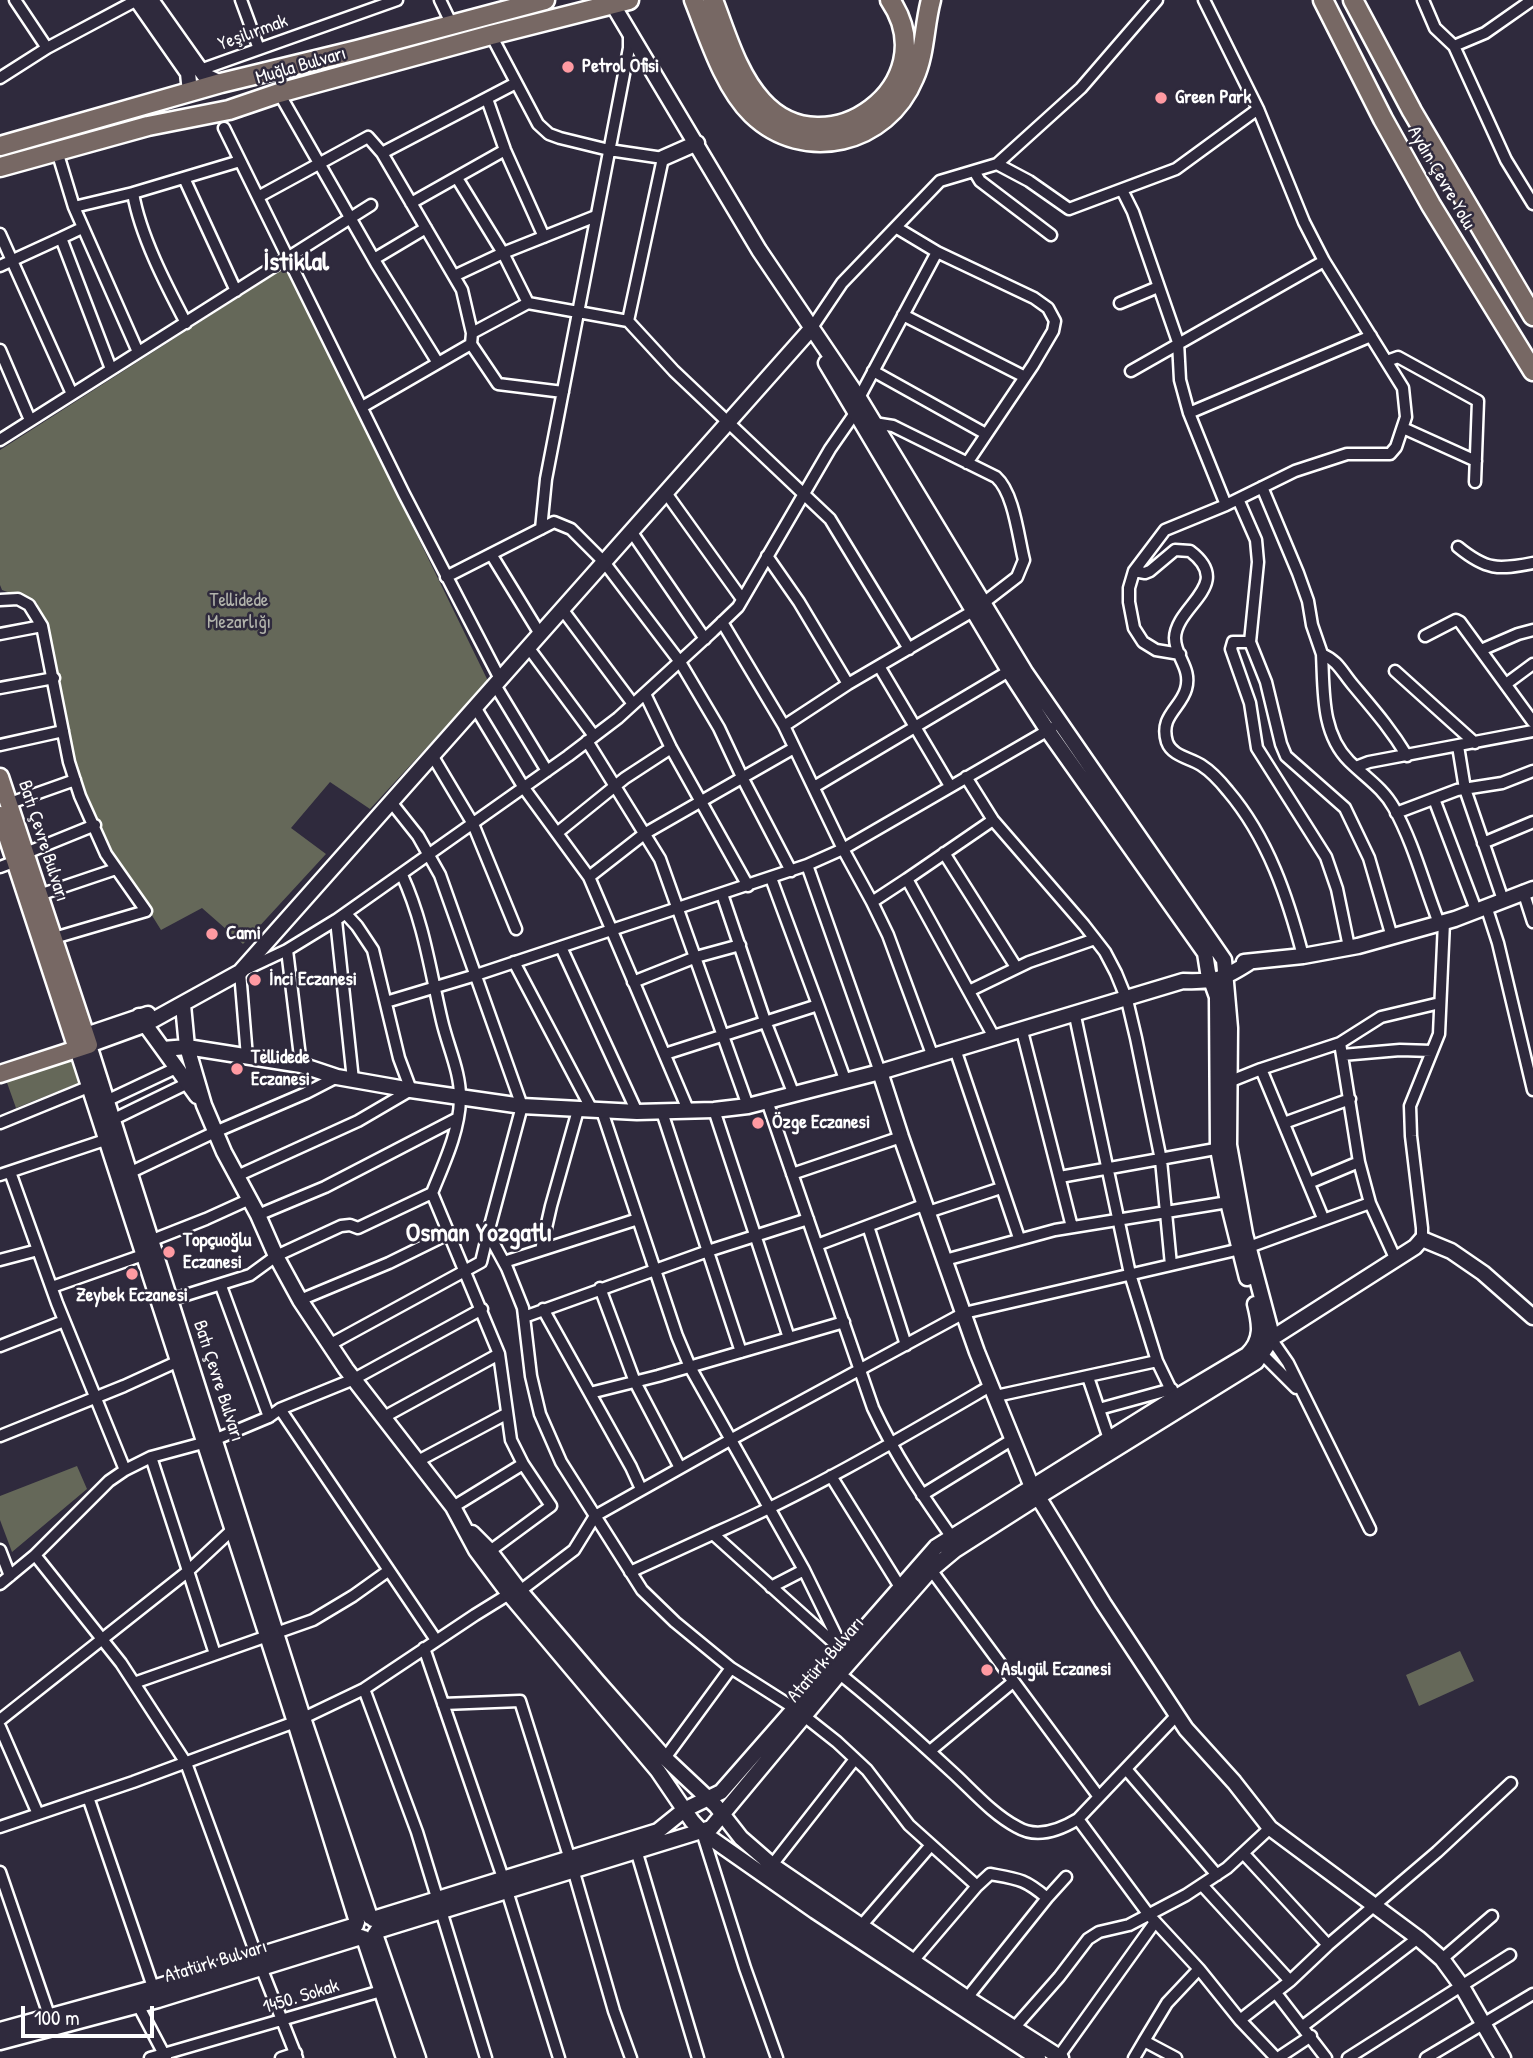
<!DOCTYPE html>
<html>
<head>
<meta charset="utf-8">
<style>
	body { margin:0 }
	#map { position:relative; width:1533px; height:2058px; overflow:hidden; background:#2f2a3d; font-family:"Patrick Hand",sans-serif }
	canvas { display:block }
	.scale { position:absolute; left:21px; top:2006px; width:133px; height:32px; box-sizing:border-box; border:4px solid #fff; border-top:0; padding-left:9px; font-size:21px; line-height:24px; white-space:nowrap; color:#fff; -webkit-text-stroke:5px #2f2a3d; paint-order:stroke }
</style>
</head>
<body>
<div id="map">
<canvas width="1533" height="2058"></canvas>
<div class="scale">100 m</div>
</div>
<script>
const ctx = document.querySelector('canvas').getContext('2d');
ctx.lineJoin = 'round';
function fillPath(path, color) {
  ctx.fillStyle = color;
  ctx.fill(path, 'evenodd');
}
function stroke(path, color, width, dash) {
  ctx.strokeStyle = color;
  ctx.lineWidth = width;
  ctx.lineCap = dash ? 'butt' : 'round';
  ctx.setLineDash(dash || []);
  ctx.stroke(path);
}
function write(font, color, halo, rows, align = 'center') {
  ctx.font = font + ' "Patrick Hand",sans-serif';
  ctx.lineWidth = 5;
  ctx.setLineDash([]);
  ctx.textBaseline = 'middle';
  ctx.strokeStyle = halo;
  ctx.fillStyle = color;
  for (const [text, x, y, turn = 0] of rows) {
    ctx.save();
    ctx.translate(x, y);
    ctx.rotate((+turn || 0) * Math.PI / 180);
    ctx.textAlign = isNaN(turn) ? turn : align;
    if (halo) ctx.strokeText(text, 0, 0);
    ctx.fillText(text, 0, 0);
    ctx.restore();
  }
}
const green = new Path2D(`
	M286,267L488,681L370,809L330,782L291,828L326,854L243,944L202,908L161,930L113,853L72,763L52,657L37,603L2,590L0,585V450Z
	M72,1051L84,1081L16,1108L5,1077Z
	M77,1466L87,1489L12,1552L0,1520V1496Z
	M1460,1651L1474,1681L1419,1706L1406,1675Z`);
const street = new Path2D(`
	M15,0L47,48
	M241,0L259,49
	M440,0L452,25
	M1423,0L1435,28L1454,46L1506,160L1533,204
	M491,35L538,124L549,134L560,138L609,150L663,158L628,321
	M1454,46L1485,33L1532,0
	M200,70L397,0
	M0,78L47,48L137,0
	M279,93L376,263L438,363
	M487,99L505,150L544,237
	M224,128L404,494L500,679
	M57,151L74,207L133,193
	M382,153L516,83
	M997,164L1081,88L1157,0
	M974,171L980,181L1051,235
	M184,178L236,291
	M457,178L503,253L596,216
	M1122,190L1133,212L1178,342L1180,380L1189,413L1226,505
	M258,197L368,137L382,153L462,290L472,333
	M411,203L505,150
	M74,207L138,352
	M82,228L61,238L111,369
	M897,228L937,252
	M0,234L72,394
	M374,259L426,228
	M0,266L61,238
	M454,276L503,253L528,303
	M1120,303L1158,287
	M903,315L1025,377
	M186,323C166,285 140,235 133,193L240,161
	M811,329L842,283L940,181L997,164L1029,181L1069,209L1176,169L1258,109
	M471,344L498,384L563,392
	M0,350L30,420
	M1387,361L1398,357L1478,401L1475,482
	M873,371L986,434
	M1131,371L1324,261
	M859,398L937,252L1034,298L1048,308L1055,321L1053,331L1033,365L967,463
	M362,407L471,344L472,333L528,303L628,321L674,371L830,519L909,649
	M1189,413L1371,336
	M1403,428L1476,461
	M0,440L371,205
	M1262,487L1298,573L1308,601L1312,625L1322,654C1338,661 1342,672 1353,685C1374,710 1390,728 1407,756
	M666,493L742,599
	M1238,499L1256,540L1258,562L1250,642L1266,682L1281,744L1286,756L1345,808L1369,858L1392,937
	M541,529L546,479L629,48V33
	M631,531L705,639
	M1458,547C1486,570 1498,570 1533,563
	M491,554L540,634
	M767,556L799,602L848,684
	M1134,571L1145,573L1150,571L1175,550L1190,551C1235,585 1176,605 1175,638C1175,657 1192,668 1186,689C1181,708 1159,716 1167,742C1172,756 1190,758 1201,765C1212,772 1220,781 1228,791C1268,838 1288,898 1303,956
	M446,577L554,522L571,529L604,562L680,662L719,728L742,777L791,871
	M0,600L18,599L29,605L42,626L69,762L80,796L106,854L146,911L54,938
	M562,609L633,704
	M722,622L784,726L843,849L872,902L888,935L933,1057
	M0,634L42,626
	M1425,636L1456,620L1460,622L1533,722
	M1250,642H1233L1231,649L1250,703L1257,748L1326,857L1337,889L1349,947
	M528,647L594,736
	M1481,650L1518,634L1533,630
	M1180,654L1156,650L1143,642L1134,628L1129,602V588L1134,571L1165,530L1226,505L1295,471L1347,454H1390L1396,447L1406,417L1403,388L1324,261L1304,222L1258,109L1204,0
	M1322,654C1324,691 1321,733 1349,761C1365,777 1383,788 1394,808C1414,844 1424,885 1439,923
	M879,666L950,786
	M1395,671L1475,743
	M1506,684L1533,664
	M495,685L547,771
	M0,688L54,678
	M645,694L671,748L748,886
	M475,707L524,788L589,877L644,834L794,748
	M784,726L848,684L973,611L1017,577L1024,560C1018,536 1014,493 996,477L893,426L874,423
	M587,741L660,859L748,1106
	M0,745L63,731
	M1458,746L1465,789L1503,900
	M432,755L473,824L516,929
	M1356,767L1369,762L1533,731
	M966,777L993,820L1084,925L1105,952L1116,973L1127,1000L1136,1038L1161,1160L1171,1265
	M814,787L1009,671
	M1434,799L1476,910
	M391,802L418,836L440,875L522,1106L488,1233L507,1268L523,1308L531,1376L540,1414L561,1462L642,1590L675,1622L731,1668L794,1708L837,1742L867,1770L909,1825L977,1886L913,1961
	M10,803L75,780
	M1396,813L1457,790L1502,783L1533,771
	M557,833L625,778L671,748
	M1483,843L1533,822
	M944,853L1016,967
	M807,865L880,1072
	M0,867L16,861L26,853L95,825
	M402,875C424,923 430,970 442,1021C448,1047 461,1073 460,1100C459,1132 444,1163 432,1193L499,1354L511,1440L523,1464L453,1507
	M589,877L689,1112
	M907,879L993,820
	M1523,891L1533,922
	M722,894L765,1021L794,1095
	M39,895L116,869
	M872,902L907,879L995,1039
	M1486,906L1498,943L1533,1090
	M561,947L637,1112
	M287,950L336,920
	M514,962L592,1110
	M633,982L696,957L740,945
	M969,991L1029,962L1095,939
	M386,1002L476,975L807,865L843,849L1052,728
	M818,1005L846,1082
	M1022,1031L1072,1227
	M1340,1043L1359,1162L1370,1203L1395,1258
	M956,1052L1019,1238
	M665,1054L818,1005L771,878
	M1342,1055L1400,1050L1432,1051
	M247,1057L240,972L287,950L301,1065
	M1261,1069L1323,1218
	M353,1080L336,920L568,756L618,718L713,631L738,607L830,449L855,413
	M1226,1083L1261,1069L1340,1043L1381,1017L1440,1003
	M106,1101L176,1068
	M767,1101L873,1408C895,1455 922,1495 951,1536
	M714,1110L789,1338
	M602,1111L677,1336L690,1367L804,1570L771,1587
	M662,1112L741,1352
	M112,1120L188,1083
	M0,1123L88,1087
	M1284,1123L1350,1099
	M10,1172L57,1303L125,1470
	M129,1173L215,1132L306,1093L337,1077
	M792,1174L901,1137
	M0,1175L105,1140
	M237,1176L358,1121L411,1090L399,1058L373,950L357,926L346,914
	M1060,1177L1221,1148
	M1309,1183L1359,1162
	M928,1212L1001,1188
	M258,1215L325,1187L458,1118
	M868,1226L906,1345
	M1422,1239V1228L1411,1136L1410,1106L1439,1034L1444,922
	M817,1245L926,1204
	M541,1250L551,1206L578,1110
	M0,1260L38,1250
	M945,1260L1055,1230L1228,1202
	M504,1262L638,1219
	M221,1286L269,1417
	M52,1287L143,1255L150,1241L206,1219L250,1199
	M600,1288L635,1382L680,1468
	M300,1300L389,1263L448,1234
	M166,1304L170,1300L250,1275L276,1256L341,1226L350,1225L358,1228L432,1193
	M543,1309L631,1467L641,1489
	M524,1317L708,1251L808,1219
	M1270,1337L1288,1363L1370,1529
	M329,1345L481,1262L488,1233
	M0,1346L64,1321
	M1263,1355L1296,1388
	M1157,1361L1172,1392
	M1088,1377L1109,1439
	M590,1393L658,1376L844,1322
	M996,1396L1157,1361L1130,1274L1075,1016
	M280,1409L354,1379L482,1309
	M1099,1409L1172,1389
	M384,1417L499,1354
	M0,1436L124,1386L183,1359
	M151,1457L215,1654
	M418,1461L506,1414
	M831,1476L900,1587
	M922,1495L1013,1439
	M713,1534C810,1492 901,1438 992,1385
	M0,1550L10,1576
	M490,1551L551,1506L523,1464
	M35,1555L121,1663L186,1763L257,1957L297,2058
	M929,1567L1099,1797
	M630,1572L713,1534L844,1652L804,1570
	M0,1584L35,1555L109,1481L125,1470L151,1457L214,1440L269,1417L280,1409L436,1640
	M424,1648L503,1878L559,2058
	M836,1671C877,1703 912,1735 951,1771C971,1789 992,1814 1017,1827C1037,1839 1060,1830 1078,1819L1177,1715
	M134,1683L313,1620L353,1596L388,1571
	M364,1689L417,1832L486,2058
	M443,1704L520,1701L573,1869L614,2011L631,2058
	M0,1720L187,1572L233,1529
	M0,1727L38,1814
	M930,1751L1013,1682
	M665,1758L731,1668
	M1126,1769L1217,1875
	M88,1797L155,1993
	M1078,1819L1149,1915L1199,1969L1240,2020L1276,2058
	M0,1827L133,1782L295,1722L364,1689L475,1615L509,1594L520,1591L574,1550L595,1516L730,1440L964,1313L1249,1247L1370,1203
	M702,1832L745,1968L777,2058
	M636,1850L698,2058
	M1244,1854L1328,1945
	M772,1865L855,1759
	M0,1872L51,2021
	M1202,1885L1290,1981
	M977,1886L990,1874C1018,1879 1025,1879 1047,1898L1066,1877
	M861,1926L931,1845
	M1442,1959L1492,1916
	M1276,1993L1326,2058
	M967,1998L1047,1898
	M138,2005L166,2058
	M1240,2020L1290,1981L1328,1945L1437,1852L1511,1783
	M1303,2026L1418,1938
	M1014,2028L1059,1977L1088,1939L1099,1932L1129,1925L1186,1895L1227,1868L1270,1828
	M1059,2056L1155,1922
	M150,2058L381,1991
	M281,2058L296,2053
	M1134,2058L1144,2041
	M1176,2058L1144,2041L1167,2003L1199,1969
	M1278,2058L1311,2036
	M1348,2058L1510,1955
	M1426,2058L1533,1994`);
const secondary = new Path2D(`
	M137,0L188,73L190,92
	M151,0L204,75L221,83
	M663,158L697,143
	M826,363L1009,671L1048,731L1205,953L1208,972L1217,997L1218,1149L1228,1202L1247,1278
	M1244,962L1303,956L1358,946L1455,919L1533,889
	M183,1005L187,1047L204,1105L224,1152L258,1215L276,1256L300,1300L346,1369L453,1507L476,1550L509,1594L658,1771L692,1821L702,1832L815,1911L1038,2058
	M139,1016L197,1096
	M86,1035L148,1014
	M77,1049L295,1722L357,1922
	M163,1049L187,1047L301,1065L337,1077L411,1090L522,1106L637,1112L714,1110L748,1106L880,1072L1183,981C1216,982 1222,980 1250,962
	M880,1072L901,1137L977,1352L1032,1487L1103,1603L1186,1729L1234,1782L1270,1828L1418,1938L1442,1959L1461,1985L1503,2058
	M1261,1337L1277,1335L1415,1247L1422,1239L1451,1251L1483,1273L1533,1317
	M472,1533L488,1549L520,1591L597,1681L665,1758L716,1806L741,1838L772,1865L967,1998L1061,2058
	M370,1917L303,1718L89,1045L144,1025L240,972L811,329
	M373,1919L658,1831L684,1810L721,1792L936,1547L1173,1399L1247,1355C1263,1340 1260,1324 1255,1304
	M377,1931L711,1828L840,1673L931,1570L955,1550L1038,1497L1256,1362L1267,1346L1270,1328L1245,1234L1229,1145L1230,1028L1224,960L1025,672L859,398L759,250L613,5
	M375,1934L418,2058
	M364,1938L404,2058
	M0,2030L153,1988L356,1925
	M0,2042L158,2000L361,1937`);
const primary = new Path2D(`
	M0,777L89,1045L0,1074
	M0,815L77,1049`);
const highway = new Path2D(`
	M694,0C708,35 724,87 752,114C804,164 887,144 914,78C925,54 924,26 931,0
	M713,0C726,33 737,74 762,101C826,172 947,84 890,0
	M1323,0L1383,119L1431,205L1533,371
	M1353,0L1412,111L1533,316
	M0,146L221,83L357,50L545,0
	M0,167L148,126L229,110L279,93L491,35L629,0`);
const markers = [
	[568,67,7,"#ff9aa2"],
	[1161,98,7,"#ff9aa2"],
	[212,934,7,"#ff9aa2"],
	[255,980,7,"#ff9aa2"],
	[237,1069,7,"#ff9aa2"],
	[758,1123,7,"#ff9aa2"],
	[169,1252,7,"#ff9aa2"],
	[132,1274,7,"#ff9aa2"],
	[987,1670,7,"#ff9aa2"]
];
const streetNames = [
	["Yeşilırmak",253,33,-20],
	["Muğla Bulvarı",301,66,-16],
	["Aydın Çevre Yolu",1441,178,60],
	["Batı Çevre Bulvarı",43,841,72],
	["Batı Çevre Bulvarı",218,1381,72],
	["Atatürk Bulvarı",826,1660,-49],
	["Atatürk Bulvarı",216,1962,-17],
	["1450. Sokak",301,1997,-17]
];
const poiNames = [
	["Petrol Ofisi",582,67],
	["Green Park",1175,98],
	["Cami",226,934],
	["İnci Eczanesi",269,980],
	["Tellidede",251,1058],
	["Eczanesi",251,1080],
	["Özge Eczanesi",772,1123],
	["Topçuoğlu",183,1241],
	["Eczanesi",183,1263],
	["Zeybek Eczanesi",132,1296,"center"],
	["Aslıgül Eczanesi",1001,1670]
];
const parkNames = [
	["Tellidede",239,601],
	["Mezarlığı",239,623]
];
const districtNames = [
	["İstiklal",296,263],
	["Osman Yozgatlı",479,1234]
];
fillPath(green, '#656859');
stroke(street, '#fff', 15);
stroke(secondary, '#fff', 19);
stroke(primary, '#fff', 21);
stroke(highway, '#fff', 23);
stroke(street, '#2f2a3d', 10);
stroke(secondary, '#2f2a3d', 14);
stroke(primary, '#776864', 16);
stroke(highway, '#776864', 18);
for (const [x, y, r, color] of markers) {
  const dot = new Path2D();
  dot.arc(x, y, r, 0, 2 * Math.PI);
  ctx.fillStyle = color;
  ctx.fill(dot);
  stroke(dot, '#2f2a3d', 2.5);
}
write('19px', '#fff', '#2f2a3d', streetNames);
write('bold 19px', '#fff', '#2f2a3d', poiNames, 'left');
write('19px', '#b2b4ac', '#2f2a3d', parkNames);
write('bold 26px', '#fff', '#2f2a3d', districtNames);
</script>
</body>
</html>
